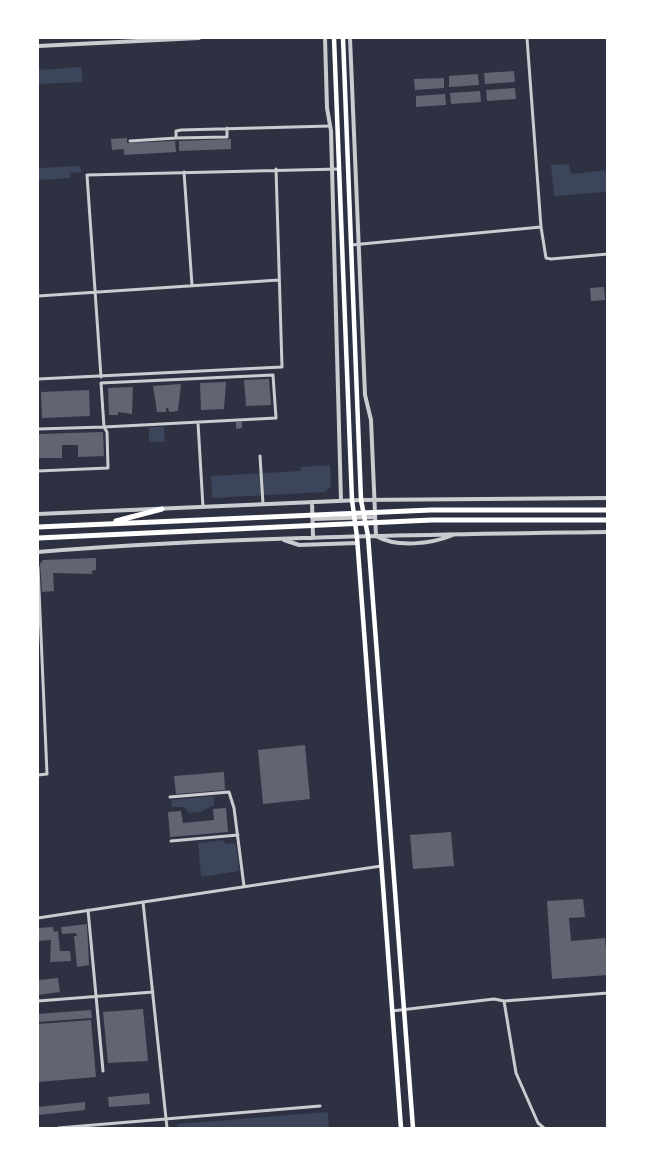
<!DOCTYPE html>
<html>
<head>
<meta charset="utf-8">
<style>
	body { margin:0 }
	#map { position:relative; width:645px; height:1166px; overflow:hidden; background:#2d3142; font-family:"Source Sans 3",sans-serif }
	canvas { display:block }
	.frame { position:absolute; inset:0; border:39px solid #fff; pointer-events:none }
</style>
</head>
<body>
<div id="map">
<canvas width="645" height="1166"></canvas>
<div class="frame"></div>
</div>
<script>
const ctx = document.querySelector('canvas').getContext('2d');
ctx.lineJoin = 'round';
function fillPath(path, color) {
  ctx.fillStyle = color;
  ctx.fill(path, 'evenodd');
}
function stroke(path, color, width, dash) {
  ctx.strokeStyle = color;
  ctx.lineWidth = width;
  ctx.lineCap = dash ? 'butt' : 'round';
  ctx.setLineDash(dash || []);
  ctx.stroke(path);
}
const green = new Path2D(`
	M81,67L83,82L38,84V70Z
	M569,164L571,174L607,170V192L554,196L551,165Z
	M79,166L82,172L70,173V178L38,180V168Z
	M149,427H164L165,442H149Z
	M330,465L331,486L325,492L212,498L211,476L301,471V467Z
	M214,796V805L200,812L189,813L184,807H172L171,800Z
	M224,840L225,844L236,843L239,871L201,877L198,843Z
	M328,1112L329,1128H178L177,1124Z`);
const building = new Path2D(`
	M514,71L515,82L485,84L484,73Z
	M478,74L479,85L449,87V76Z
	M444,78V88L415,90L414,79Z
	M515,88L516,99L487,101L486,90Z
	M480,91L481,102L451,104L450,93Z
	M445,94L446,105L416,107V96Z
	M127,138V143L175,141L176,152L124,155V149L112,150L111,139Z
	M231,139V149L179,151V141Z
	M604,287L605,300L591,301L590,288Z
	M269,379L271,405L246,406L244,380Z
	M226,382L224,409L201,410L200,383Z
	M181,384L178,411L169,412L168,408H166V412H157L153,386Z
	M133,387L132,414L118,412V415H109L108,388Z
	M89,390L90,416L42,418L41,392Z
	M236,422H242V428L236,429Z
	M103,432L104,456L78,457V445H62V458H38V434Z
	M96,558V570L92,571V574L53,573L54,591L42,592L40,564L43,560Z
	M305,745L310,799L263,804L258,750Z
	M224,772L225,790L176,794L174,776Z
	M226,808L228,832L170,837L168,812L181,811L183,823L214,820L213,809Z
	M451,832L454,866L413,869L410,835Z
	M583,899L585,917L569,918L571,941L605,938L608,975L552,979L547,901Z
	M87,924L89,965L77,967L74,936H77L76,933L62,934L61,927Z
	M53,927L54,932L58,931L60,951H70L71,961L50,962L51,940L38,941V928Z
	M58,978L60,992L38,995V980Z
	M143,1009L148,1061L108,1063L103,1012Z
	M91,1010L92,1018L38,1022V1014Z
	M91,1020L96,1077L38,1082V1024Z
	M149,1093L150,1104L109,1107L108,1097Z
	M85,1102V1110L38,1115V1107Z`);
const minor = new Path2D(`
	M527,38L541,227L546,258L551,259L608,254
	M227,128V137L176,138V131L181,130L330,126
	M130,141L176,138
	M184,172L192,285
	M351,245L541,227
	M38,296L279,280
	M273,375L276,418L104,427L101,383Z
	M101,377L87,175L339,169
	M38,379L282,367L276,169
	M198,423L203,507
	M38,429L104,427L107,432L108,468L38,471
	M260,456L263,504
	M38,567L47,774L38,775
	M170,797L229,792L234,808L244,886
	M171,841L238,835
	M143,902L167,1128
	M88,910L103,1071
	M38,918L381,866
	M38,1001L153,992
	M504,1001L516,1073L538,1123L544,1128
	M392,1011L494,999L504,1001L608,993
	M58,1128L320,1106`);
const tertiary = new Path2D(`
	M325,38L327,108L331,131L341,501
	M350,38L365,395L371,420L376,536
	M38,46L199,38
	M312,502L313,538
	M38,514L361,500L608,498
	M313,519L375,517
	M376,536C397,548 431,544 453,535
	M284,540L299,545L357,543
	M38,552C227,537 417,535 608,532`);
const secondary = new Path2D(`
	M334,38L352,500L357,537L401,1128
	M343,38L361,500L368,536L413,1128`);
const trunk = new Path2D(`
	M116,521L162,509
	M38,527L431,510H608
	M38,538L432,520H608`);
fillPath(green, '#3c4559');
fillPath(building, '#626471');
stroke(minor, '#caccd0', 3);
stroke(tertiary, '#caccd0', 4);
stroke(secondary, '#fff', 4.5);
stroke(trunk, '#fff', 5);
</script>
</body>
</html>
